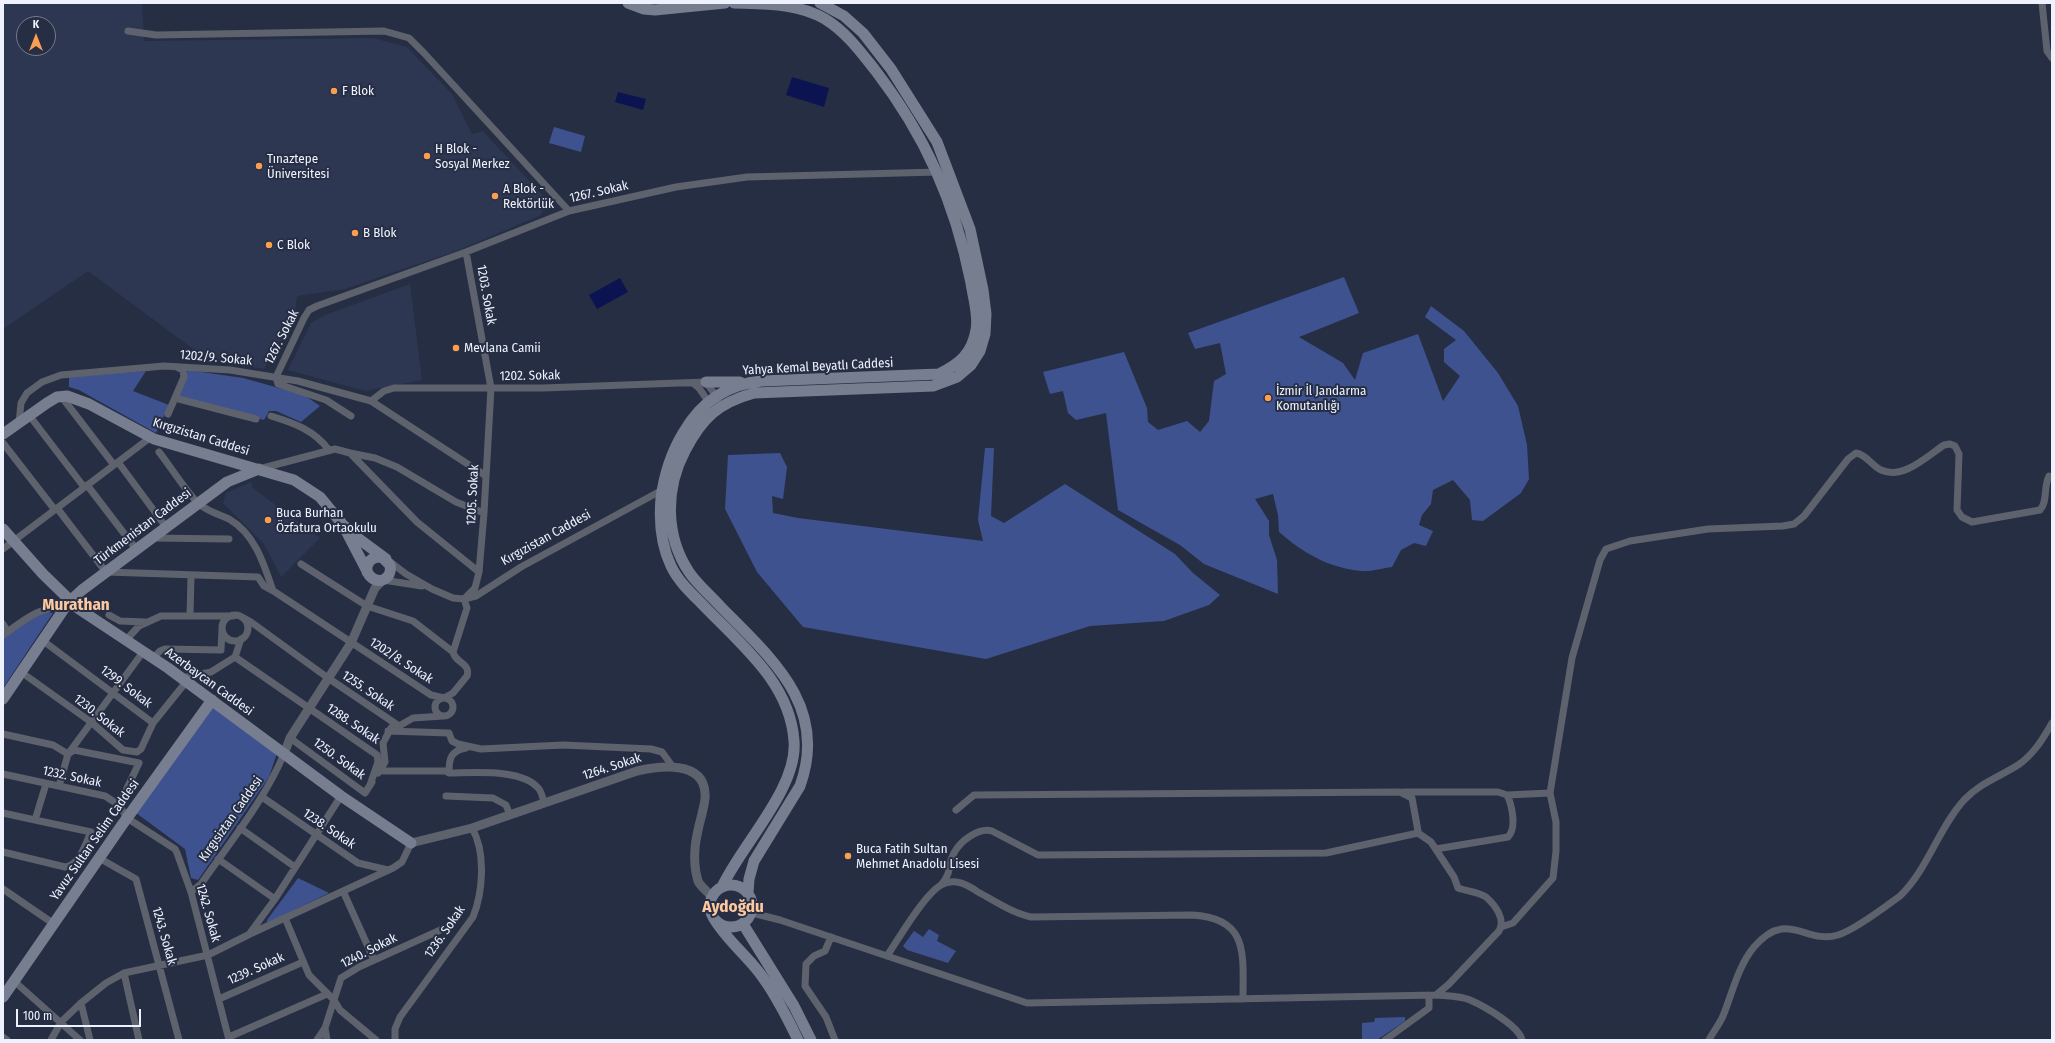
<!DOCTYPE html>
<html>
<head>
<meta charset="utf-8">
<style>
	body { margin:0 }
	#map { position:relative; width:2055px; height:1043px; overflow:hidden; background:#262e44; font-family:"Fira Sans Condensed",sans-serif }
	canvas { display:block }
	.frame { position:absolute; inset:0; border:4px solid #eef2fe; pointer-events:none }
	.north { position:absolute; left:16px; top:16px; width:40px; height:40px; box-sizing:border-box; background:#262e44; border:1px solid #767c8e; border-radius:50%; rotate:0deg; font-size:11px; font-weight:700; line-height:16px; text-align:center; color:#eef2fe }
	.north::after { content:''; display:block; margin:auto; width:14px; height:18px; background:#fb9e50; clip-path:polygon(50% 0,100% 100%,50% 72%,0 100%) }
	.scale { position:absolute; left:16px; top:1009px; width:125px; height:18px; box-sizing:border-box; border:2px solid #eef2fe; border-top:0; padding-left:5px; font-size:12px; line-height:14px; white-space:nowrap; color:#eef2fe; -webkit-text-stroke:3px #262e44; paint-order:stroke }
</style>
</head>
<body>
<div id="map">
<canvas width="2055" height="1043"></canvas>
<div class="frame"></div>
<div class="north">K</div>
<div class="scale">100 m</div>
</div>
<script>
const ctx = document.querySelector('canvas').getContext('2d');
ctx.lineJoin = 'round';
function fillPath(path, color) {
  ctx.fillStyle = color;
  ctx.fill(path, 'evenodd');
}
function stroke(path, color, width, dash) {
  ctx.strokeStyle = color;
  ctx.lineWidth = width;
  ctx.lineCap = dash ? 'butt' : 'round';
  ctx.setLineDash(dash || []);
  ctx.stroke(path);
}
function write(font, color, halo, rows, align = 'center') {
  ctx.font = font + ' "Fira Sans Condensed",sans-serif';
  ctx.lineWidth = 4;
  ctx.setLineDash([]);
  ctx.textBaseline = 'middle';
  ctx.strokeStyle = halo;
  ctx.fillStyle = color;
  for (const [text, x, y, turn = 0] of rows) {
    ctx.save();
    ctx.translate(x, y);
    ctx.rotate((+turn || 0) * Math.PI / 180);
    ctx.textAlign = isNaN(turn) ? turn : align;
    if (halo) ctx.strokeText(text, 0, 0);
    ctx.fillText(text, 0, 0);
    ctx.restore();
  }
}
const built = new Path2D(`
	M3,3H142L144,41L373,38L407,47L452,94L472,134L483,131L546,199L541,215L459,250L345,289L297,296L294,319L264,369L204,357L88,271L3,329ZM24,24H48V48H24Z
	M410,284L422,380L365,391L288,370L311,323L325,315Z
	M251,482L253,488L320,538L281,577L264,544L223,503L226,493Z`);
const green = new Path2D(`
	M554,127L585,136L581,152L549,143Z
	M1344,277L1359,313L1299,337L1343,363L1355,380L1363,353L1418,334L1443,401L1460,376L1444,362V349L1456,340L1425,317L1431,306L1464,331L1498,373L1518,406L1527,445L1529,479L1521,493L1483,521L1472,520L1470,500L1453,480L1433,490L1431,504L1422,515L1419,525L1433,531L1426,546L1414,543L1401,550L1392,567C1382,568 1371,572 1361,571C1329,568 1303,553 1279,532L1278,515L1273,494L1255,499L1269,521V535L1277,560L1278,594L1204,564L1180,545L1118,510L1106,413L1076,420L1068,413L1063,391L1050,394L1043,372L1124,352L1147,408L1148,422L1158,430L1187,421L1200,432L1209,421L1214,381L1226,374L1220,343L1195,349L1188,333Z
	M188,370L243,378L304,395L320,406L301,422L276,411H269L264,420L177,396Z
	M146,371L133,391L169,405L156,433L79,390L69,387V377Z
	M985,448H994L991,516L1004,523L1065,484L1175,554L1193,573L1220,595L1209,605L1164,621L1090,626L986,659L803,627L757,572L725,509L728,455L780,453L787,467L783,499L772,496L773,513L798,518L983,541L978,520Z
	M40,611L53,613L3,688V635Z
	M210,705L277,753L269,777L198,880L191,878L185,849L132,810Z
	M298,878L329,893L267,923V920Z
	M929,929L939,935L937,941L956,951L948,963L907,950L903,946L914,931L923,937Z
	M1405,1017V1021L1377,1040H1362V1023L1374,1022L1375,1018Z`);
const water = new Path2D(`
	M792,77L829,88L824,107L786,95Z
	M618,92L646,99L643,110L615,102Z
	M620,278L628,292L597,309L589,295Z`);
const minor = new Path2D(`
	M2042,3L2047,51L2052,58
	M128,31L156,35L384,31L409,38L424,53L569,211
	M693,383L699,388L710,404
	M61,396L114,465
	M175,398L256,419
	M371,401L384,391L394,388H543L706,382L718,399
	M168,414L184,377L183,370L177,367
	M29,415L84,487
	M271,416C294,423 314,430 329,450
	M351,416L326,400L278,384L276,377L304,318L309,310L317,306L466,252L569,211L676,187L747,177L938,172
	M19,423L21,403L27,393L42,382L61,375L164,366L230,370L298,381L371,401L486,476
	M3,443L55,510
	M159,452C171,467 186,492 199,504C209,512 218,514 229,519C255,534 264,564 273,591
	M118,462L166,527
	M259,469L335,449L350,453
	M87,485L136,549
	M57,508L106,572L258,577L264,586L275,592L431,695L444,698L453,693L467,676C471,663 455,663 453,652L413,621L367,606L301,564
	M152,538L229,539
	M3,549L151,437
	M389,561L406,574L432,589L453,598L464,599L476,596L521,567L664,489
	M479,572L417,522L350,453L375,458L397,467L456,502L484,513
	M383,580L422,586
	M464,599L475,588L479,572L484,513L491,388L466,252
	M109,615L120,621L145,622
	M222 628a13 13 0 1 1 26 0a13 13 0 1 1-26 0Z
	M190,616L191,576
	M242,617L251,622L328,678L399,726L413,718L443,716
	M3,624L8,632
	M3,635C22,622 40,605 64,608
	M42,640L153,723L186,682
	M126,640L139,626L161,616H233
	M453,652L467,608L464,599
	M235,657L241,639
	M153,658L160,651L165,649L221,650L222,630
	M21,672L91,722L123,750L137,752L141,749L153,723
	M182,678L211,672L235,657L377,755L378,762L370,785
	M435 707a9 9 0 1 1 18 0a9 9 0 1 1-18 0Z
	M388,731L449,733L452,741L458,744L481,749L563,745L651,749L662,752L673,767
	M3,734L53,745L68,754
	M290,738L365,793L372,782
	M68,754L74,750L139,763L119,805
	M380,771H446L449,773C473,773 523,768 539,789C542,793 543,799 544,803
	M378,773L385,762L383,743L391,728
	M449,773C449,759 450,751 466,748
	M3,774L105,796L119,805L127,818L175,849L177,853L191,892L229,1040
	M59,786L68,754L143,652
	M1404,792H1498L1507,795C1512,805 1517,828 1508,837L1436,849
	M1507,795L1550,793
	M446,796L493,798L506,805L510,815
	M262,797L358,863L388,870
	M3,813L35,820L46,784
	M240,828L295,867
	M3,852L65,867C80,865 85,844 91,832L35,820
	M99,858L136,879L179,1040
	M218,859L275,899
	M941,885C953,871 947,865 954,853C960,841 979,827 992,831L1038,855L1326,853L1418,833V831L1412,798L1400,792L974,795L956,810
	M3,889L54,924
	M343,891L374,960
	M191,892L201,884C230,842 264,801 284,754
	M752,913L780,920L1027,1003L1436,995L1449,984L1499,931C1506,919 1495,905 1486,897C1479,892 1466,891 1458,888L1454,877L1431,842L1418,833
	M285,918L309,975L334,1000L340,1010L376,1040
	M1501,927L1513,923L1553,878L1556,851V822L1550,793L1572,658L1600,560L1606,549L1630,541L1708,529L1783,526L1794,524L1804,516L1848,459L1856,453C1867,455 1871,465 1881,470C1903,480 1926,457 1944,445L1950,444L1955,446L1959,454L1957,510L1962,517L1972,522L2040,510C2048,502 2043,488 2049,476L2052,477
	M250,933L275,899L341,796
	M831,937L825,951L814,956L806,964L805,986L826,1017L835,1040
	M887,956C899,938 924,895 941,885C954,877 968,885 978,892C995,901 1012,913 1031,917L1192,915C1249,918 1243,954 1243,999
	M124,973L139,1040
	M14,981L80,1040
	M1436,995C1446,996 1461,996 1470,1000C1484,1006 1519,1026 1522,1040
	M219,999L303,962
	M81,1003L90,1040
	M325,1028L327,1040
	M3,1037L7,1040
	M229,1037L327,994
	M51,1040L61,1022L81,1003L106,983L124,973L208,955L250,934L393,868L402,862L411,843
	M317,1040L325,1028L341,978L359,967L447,927
	M395,1040V1029L400,1017L473,917C483,892 486,852 472,828
	M1385,1040L1429,1008V995
	M1709,1040C1713,1032 1719,1025 1723,1016C1732,994 1738,966 1754,947C1788,908 1805,945 1838,935C1855,930 1885,907 1900,896C1928,869 1938,829 1964,800C1980,783 1999,777 2018,765C2033,755 2043,739 2052,723`);
const tertiary = new Path2D(`
	M284,754L290,738L351,643L375,588L383,580
	M411,843L472,828L637,771C659,766 703,760 705,793C706,800 703,808 702,814C696,836 691,858 698,881C700,886 708,892 712,897`);
const secondary = new Path2D(`
	M628,3L644,9L655,10L725,3
	M706,382H740
	M3,434L47,403L57,397L67,396L89,404L154,439L294,480L320,497L343,525
	M3,529L43,574L79,609L168,668L341,796L411,843
	M367,572C366,562 372,556 382,557L390,565C393,579 378,586 369,575L343,525L359,539L386,559
	M3,699L68,603L82,590L227,482L259,469
	M710 906a21 21 0 1 1 42 0a21 21 0 1 1-42 0Z
	M722,887C742,844 798,788 794,741C790,682 740,644 702,604C691,593 678,581 671,566C661,545 659,521 661,498C664,476 671,453 683,433C701,402 726,384 762,381L939,374C959,364 972,354 976,330C979,315 973,298 971,283C955,202 925,135 875,70C860,51 846,32 825,19C797,3 765,4 734,3
	M748,893L749,879L754,861L800,786C829,706 771,658 720,606C710,595 697,584 689,572C665,536 665,489 685,451C702,418 718,403 754,393L933,386L957,377L971,365L980,351L985,334L986,314L983,290L970,229L937,142L891,69L863,33L844,16L820,3
	M713,917C725,938 743,952 758,971C774,991 787,1017 798,1040
	M743,924L794,1006L811,1040
	M3,997L122,825L212,700`);
const markers = [
	[334,91,4,"#fb9e50"],
	[427,156,4,"#fb9e50"],
	[259,166,4,"#fb9e50"],
	[495,196,4,"#fb9e50"],
	[355,233,4,"#fb9e50"],
	[269,245,4,"#fb9e50"],
	[456,348,4,"#fb9e50"],
	[1268,398,4,"#fb9e50"],
	[268,520,4,"#fb9e50"],
	[848,856,4,"#fb9e50"]
];
const poiNames = [
	["F Blok",342,91],
	["H Blok -",435,149],
	["Sosyal Merkez",435,164],
	["Tınaztepe",267,159],
	["Üniversitesi",267,174],
	["A Blok -",503,189],
	["Rektörlük",503,204],
	["B Blok",363,233],
	["C Blok",277,245],
	["Mevlana Camii",464,348],
	["İzmir İl Jandarma",1276,391],
	["Komutanlığı",1276,406],
	["Buca Burhan",276,513],
	["Özfatura Ortaokulu",276,528],
	["Buca Fatih Sultan",856,849],
	["Mehmet Anadolu Lisesi",856,864]
];
const streetNames = [
	["1267. Sokak",599,192,-13],
	["1203. Sokak",486,295,80],
	["1267. Sokak",282,337,-63],
	["1202/9. Sokak",216,358,5],
	["Yahya Kemal Beyatlı Caddesi",818,367,-3],
	["1202. Sokak",530,376,-1],
	["Kırgızistan Caddesi",201,437,17],
	["1205. Sokak",473,495,-87],
	["Türkmenistan Caddesi",143,527,-37],
	["Kırgızistan Caddesi",546,538,-29],
	["1202/8. Sokak",401,661,33],
	["Azerbaycan Caddesi",209,682,36],
	["1299. Sokak",126,687,37],
	["1255. Sokak",368,691,34],
	["1230. Sokak",99,716,38],
	["1288. Sokak",353,724,34],
	["1250. Sokak",339,759,36],
	["1264. Sokak",612,767,-18],
	["1232. Sokak",72,777,12],
	["Kırgısiztan Caddesi",231,819,-55],
	["1238. Sokak",329,829,34],
	["Yavuz Sultan Selim Caddesi",95,840,-55],
	["1242. Sokak",208,913,74],
	["1236. Sokak",445,932,-55],
	["1243. Sokak",164,936,74],
	["1240. Sokak",369,951,-27],
	["1239. Sokak",256,969,-24]
];
const districtNames = [
	["Murathan",76,605],
	["Aydoğdu",733,907]
];
fillPath(built, '#2d3752');
fillPath(green, '#3e528f');
fillPath(water, '#0b1451');
stroke(minor, '#5e626d', 7);
stroke(tertiary, '#5e626d', 9);
stroke(secondary, '#777e90', 11);
for (const [x, y, r, color] of markers) {
  const dot = new Path2D();
  dot.arc(x, y, r, 0, 2 * Math.PI);
  ctx.fillStyle = color;
  ctx.fill(dot);
  stroke(dot, '#262e44', 1.5);
}
write('13px', '#eef2fe', '#262e44', poiNames, 'left');
write('13px', '#eef2fe', '#262e44', streetNames);
write('bold 17px', '#fdc8a0', '#262e44', districtNames);
</script>
</body>
</html>
